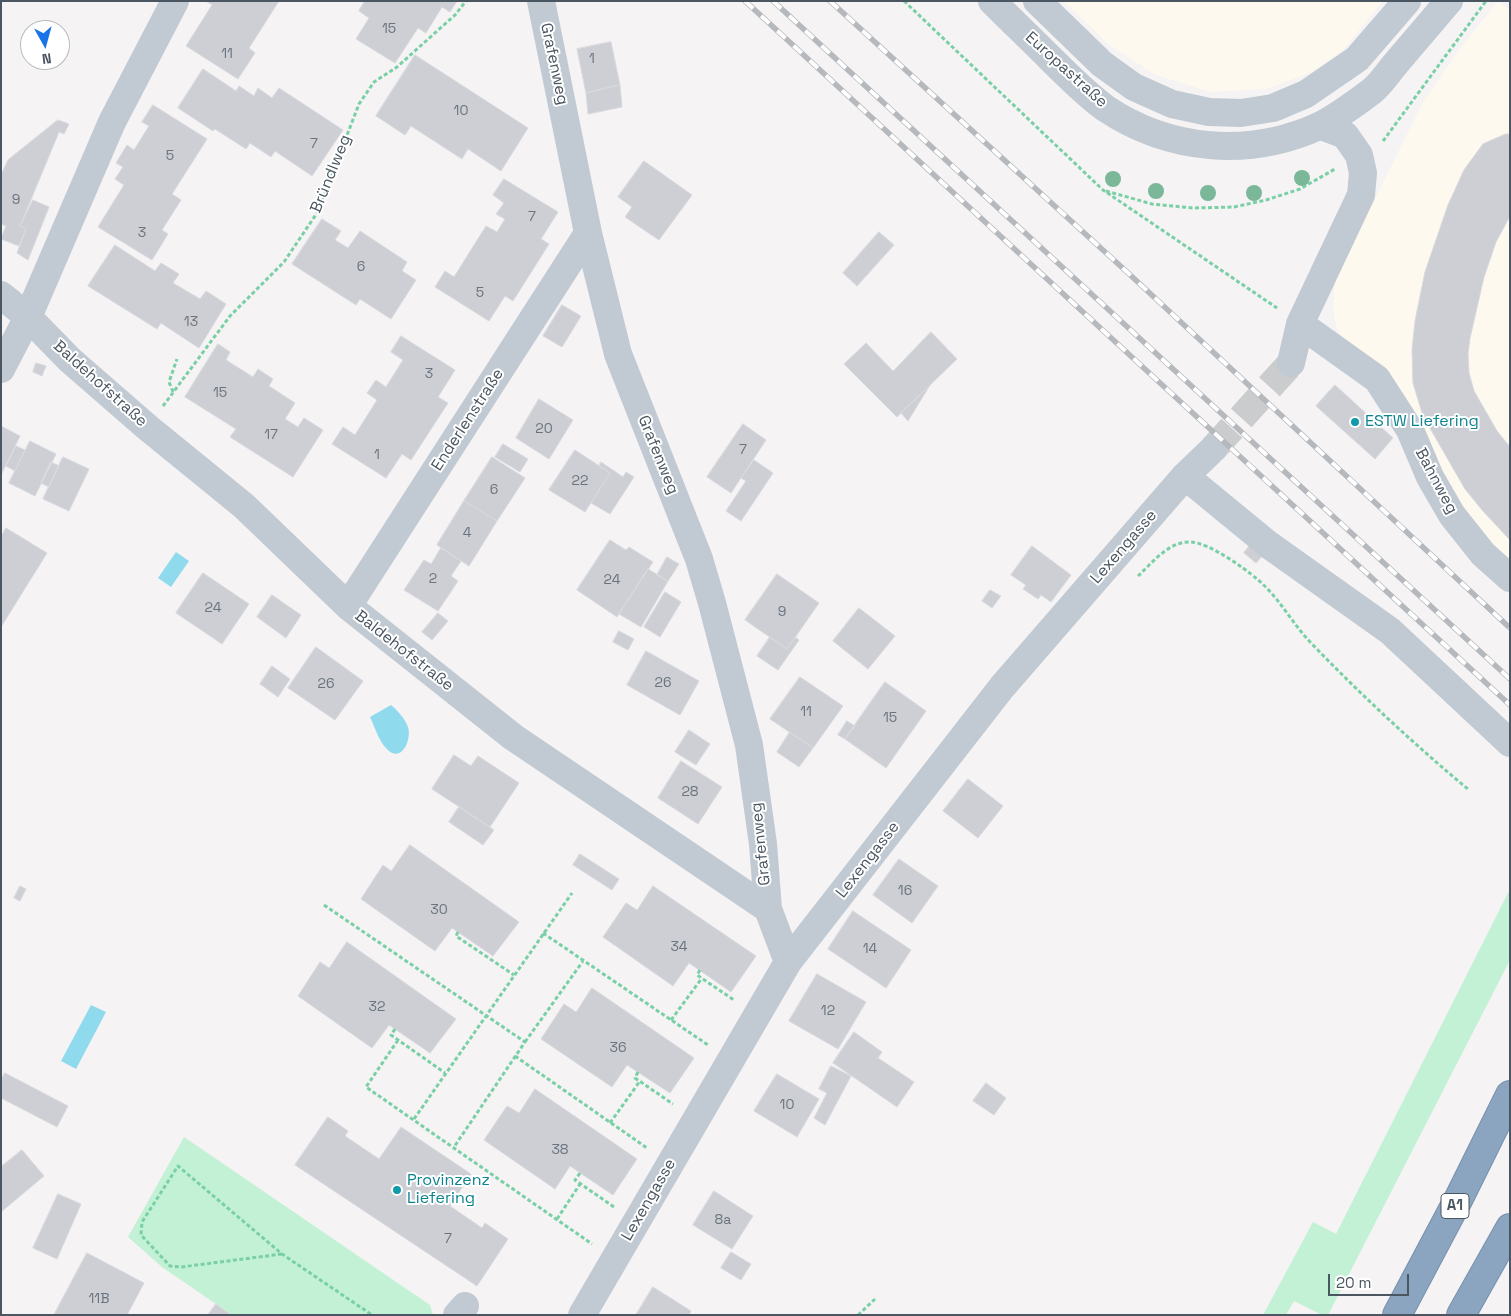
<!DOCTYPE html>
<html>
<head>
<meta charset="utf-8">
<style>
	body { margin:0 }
	#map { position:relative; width:1511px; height:1316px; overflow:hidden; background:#f5f3f3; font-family:"Space Grotesk",sans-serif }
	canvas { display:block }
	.frame { position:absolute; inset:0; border:2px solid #4a5661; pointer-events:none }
	.north { position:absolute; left:20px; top:20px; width:50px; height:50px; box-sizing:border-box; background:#fff; border:1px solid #b7bbc0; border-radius:50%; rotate:173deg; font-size:14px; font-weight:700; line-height:20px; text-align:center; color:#4a5661 }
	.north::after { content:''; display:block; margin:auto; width:18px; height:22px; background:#1a73e8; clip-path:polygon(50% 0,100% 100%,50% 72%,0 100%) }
	.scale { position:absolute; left:1328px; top:1274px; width:81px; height:22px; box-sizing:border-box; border:2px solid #4a5661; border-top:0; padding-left:6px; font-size:15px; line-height:18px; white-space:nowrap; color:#4a5661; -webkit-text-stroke:4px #fff; paint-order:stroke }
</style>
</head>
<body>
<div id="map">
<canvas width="1511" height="1316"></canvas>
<div class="frame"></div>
<div class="north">N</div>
<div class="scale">20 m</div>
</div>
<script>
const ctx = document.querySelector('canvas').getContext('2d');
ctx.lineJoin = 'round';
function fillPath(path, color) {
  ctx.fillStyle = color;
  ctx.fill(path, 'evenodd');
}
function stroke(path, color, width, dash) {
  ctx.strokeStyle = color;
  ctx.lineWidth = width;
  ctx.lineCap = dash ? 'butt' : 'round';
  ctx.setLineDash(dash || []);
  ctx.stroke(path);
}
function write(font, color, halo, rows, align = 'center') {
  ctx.font = font + ' "Space Grotesk",sans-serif';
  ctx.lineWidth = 4;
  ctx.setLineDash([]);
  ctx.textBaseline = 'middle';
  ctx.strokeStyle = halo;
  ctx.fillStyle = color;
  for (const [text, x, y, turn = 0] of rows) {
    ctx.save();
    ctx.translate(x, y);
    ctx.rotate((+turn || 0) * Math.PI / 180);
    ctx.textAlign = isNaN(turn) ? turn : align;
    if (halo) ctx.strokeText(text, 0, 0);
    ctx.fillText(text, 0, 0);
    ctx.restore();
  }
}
const commercial = new Path2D(`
	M1064,1H1383L1343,50L1310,73L1266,89L1210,92L1156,75L1109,45Z
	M1498,1H1500L1510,11V563L1468,524L1347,345L1336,326L1333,305L1335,282L1345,259L1423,102L1461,47Z`);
const green = new Path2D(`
	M1510,889V960L1328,1315H1322L1294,1301L1286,1315H1263L1313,1222L1336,1234Z
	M184,1137L430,1305L433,1315H232L162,1267L128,1237Z`);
const water = new Path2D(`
	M176,552L189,561L171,587L158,578Z
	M391,705C398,711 405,719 408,727C412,740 401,764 387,749C379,742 375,727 370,717Z
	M91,1005L106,1012L76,1069L61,1061Z`);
const building = new Path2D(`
	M206,1H279L249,48L255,53L238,79L186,46L212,5Z
	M365,1H457L450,12L442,7L426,33L418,28L395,63L356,39L369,18L359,11Z
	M611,42L620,85L586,93L577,49Z
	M415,55L528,128L501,171L468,149L462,159L411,126L405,135L376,116Z
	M203,69L236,91L239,86L254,96L258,88L272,98L279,88L343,130L312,176L275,151L271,157L250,143L246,149L215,129L213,131L178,108Z
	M620,85L622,107L588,114L586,93Z
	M153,105L207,139L172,194L181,200L162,230L168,234L152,260L98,227L124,185L115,179L123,167L116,163L127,145L134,150L149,126L142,122Z
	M58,120L69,124L64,134L59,132L20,226L26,229L19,246L1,239L6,226L1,224V175L8,160Z
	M1506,134H1510V216L1496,242L1484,277L1470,338L1468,354L1469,373L1474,391L1497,431L1510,447V540L1482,510L1465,489L1423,416L1413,383L1412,350L1415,321L1425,272L1448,205L1464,170L1483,144Z
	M644,161L692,195L659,240L625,217L632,207L618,197Z
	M504,179L558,212L541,239L549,244L513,301L505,296L489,321L435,287L445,271L454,277L486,226L497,232L505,219L496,214L504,203L493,195Z
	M33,200L49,207L28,260L17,253L26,229L20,226Z
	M322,219L341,231L335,240L348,248L360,231L407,262L402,271L416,280L391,319L360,299L356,305L292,264Z
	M879,232L894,245L857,286L843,273Z
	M115,245L155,271L161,263L179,274L173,283L200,299L206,291L226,304L199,348L161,323L157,329L88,286Z
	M562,305L581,316L562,347L543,336Z
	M931,332L957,359L897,417L844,364L866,343L893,371Z
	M401,336L455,370L438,397L448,403L411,460L402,454L386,478L332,444L343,427L355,435L377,400L367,393L376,380L386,387L403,360L391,352Z
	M218,344L230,352L226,360L253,377L258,369L273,379L269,386L295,403L285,419L298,427L304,418L323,430L293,477L230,437L236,429L185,397Z
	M36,363L46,366L42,376L33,372Z
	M930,385L908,421L901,413Z
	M1335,385L1393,438L1375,459L1316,406Z
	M539,399L573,420L549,459L516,438Z
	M743,424L766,440L731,493L707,477Z
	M1,426L20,436L1,475Z
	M30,441L56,454L35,496L9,483Z
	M503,444L528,459L520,472L495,457Z
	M16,446L25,450L15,471L6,466Z
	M575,450L610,473L585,512L549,490Z
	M63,457L89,469L69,511L43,499Z
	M492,457L525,478L497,521L464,501Z
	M754,460L773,473L741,521L726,511L746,481L741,478Z
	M51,462L59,466L49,487L41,483Z
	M601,462L623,477L626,472L634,477L610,514L591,503L610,473L599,466Z
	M464,501L497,521L469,566L437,545Z
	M6,528L47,553L1,627V537Z
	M610,540L626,550L629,547L653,562L617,617L577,590Z
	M1250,545L1263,555L1256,563L1244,553Z
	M1032,546L1071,575L1051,602L1041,595L1038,599L1023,589L1026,585L1011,575Z
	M441,548L461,561L451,576L458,581L438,611L404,590L424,560L431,564Z
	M667,557L679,564L668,581L657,575Z
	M648,569L668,581L641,627L619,614Z
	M203,573L249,604L222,644L176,613Z
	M777,574L819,603L787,649L745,620Z
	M990,590L1001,596L992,608L982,601Z
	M665,592L681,602L660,637L644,627Z
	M272,595L301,615L286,638L257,617Z
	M859,608L895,636L868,669L833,641Z
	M438,613L448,621L432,640L422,632Z
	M619,631L634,639L628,650L613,642Z
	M770,637L787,649L795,637L799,640L778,670L757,656Z
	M316,647L363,681L335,720L288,688Z
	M646,651L699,681L680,715L627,685Z
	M272,666L290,679L278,697L260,684Z
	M800,677L843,706L813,748L770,719Z
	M885,682L926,711L886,768L845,739Z
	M847,721L855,726L845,739L838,735Z
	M689,730L710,744L696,765L675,752Z
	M790,732L813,748L799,767L777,752Z
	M454,755L471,766L478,756L519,783L490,827L432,789Z
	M681,761L722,787L698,824L658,798Z
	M968,779L1003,806L978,838L943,811Z
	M459,807L494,830L483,845L449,822Z
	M410,845L519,922L493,956L452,928L435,951L361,899L383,865L391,871Z
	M580,854L619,879L612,890L573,865Z
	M899,859L938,886L912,923L873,895Z
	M20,886L26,889L20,901L14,898Z
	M653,886L756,956L731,992L689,963L673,986L603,937L626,903L637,910Z
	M853,911L911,950L886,988L828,949Z
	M347,942L456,1019L430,1053L389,1025L372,1048L298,996L320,962L329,968Z
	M817,974L866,1002L838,1049L789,1021Z
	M592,988L694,1058L670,1093L627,1065L612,1087L541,1039L564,1004L576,1012Z
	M854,1032L882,1052L878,1058L914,1082L897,1107L833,1063Z
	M831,1066L851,1076L825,1125L814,1118L827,1093L819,1089Z
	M5,1073L68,1106L57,1127L1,1098V1080Z
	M777,1074L819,1099L797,1137L754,1111Z
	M986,1083L1006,1098L994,1115L973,1101Z
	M535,1089L637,1159L613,1195L570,1166L555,1189L484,1140L507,1106L519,1113Z
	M328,1117L348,1131L345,1136L379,1159L401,1127L471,1174L450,1206L482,1228L485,1223L508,1239L477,1286L295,1165Z
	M22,1150L44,1176L1,1212V1167Z
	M714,1191L753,1216L732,1249L693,1225Z
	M58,1194L81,1204L57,1259L33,1248Z
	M731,1252L751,1264L741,1280L721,1268Z
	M87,1253L144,1283L127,1315H54Z
	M653,1287L691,1311L689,1315H636Z
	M216,1304L231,1315H208Z`);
const minorTunnel = new Path2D(`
	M1213,449L1291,363`);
const path = new Path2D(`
	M904,1L1103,190L1277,308
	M1383,141L1486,1
	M1106,191L1152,204L1193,208L1234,207L1266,200L1300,189L1335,169
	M173,392L169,382L177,359
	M163,406L230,316L284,262L317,213L359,104L374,82L397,67L455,15L466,1
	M1138,576C1153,562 1169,541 1191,542C1209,543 1243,567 1257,579C1280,598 1292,624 1313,645C1362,696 1414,744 1469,790
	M324,905L525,1042L454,1147
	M458,932L456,936L514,975
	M543,933L708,1045
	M700,970L697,975L734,1000
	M671,1020L702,978
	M395,1029L391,1035L445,1073
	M398,1040L366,1087L592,1244
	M525,1042L583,961
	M515,1056L647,1148
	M638,1072L635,1078L673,1104
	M414,1119L572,893
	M610,1123L640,1081
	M580,1173L575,1180L614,1207
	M557,1219L580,1184
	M282,1254L181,1267L170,1266L141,1235L142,1222L178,1166L282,1254L372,1315
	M858,1315L875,1299`);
const minor = new Path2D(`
	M541,1L588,233L618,354L699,559L712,603L749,745L763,844L768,909
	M992,1C1012,21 1032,40 1052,60C1069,77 1086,94 1105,108C1169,151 1249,158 1319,126C1332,120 1360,100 1372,91C1382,83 1389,71 1397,62C1414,42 1432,21 1449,1
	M1037,1L1102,64L1134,87L1172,104L1209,112L1241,113L1273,108L1306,94L1357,59L1407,1
	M1,295L28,317L70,360L147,427L244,506L348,606L513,737L768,909L788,962
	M1300,324L1377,379L1410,430L1430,477L1452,515L1483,554L1510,578
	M1291,363L1300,324L1361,195L1363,173L1359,155L1345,135L1321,126
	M1,369L28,317L112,122L175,1
	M1185,476L1269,545L1390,631L1510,743
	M348,606L588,233
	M457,1315L465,1306
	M582,1315L788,962L1002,687L1185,476L1213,449`);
const highway = new Path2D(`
	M1397,1315L1458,1200L1510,1095
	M1461,1315L1510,1228`);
const rail = new Path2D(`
	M745,1L1510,705
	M773,1L1510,679
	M830,1L1127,272L1510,628`);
const trees = [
	[1302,178],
	[1113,179],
	[1156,191],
	[1208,193],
	[1254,193]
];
const markers = [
	[1355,422,5,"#0f9aa8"],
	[397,1190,5,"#0f9aa8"]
];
const numberNames = [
	["15",389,29],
	["11",227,54],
	["1",592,59],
	["10",461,111],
	["7",314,144],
	["5",170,156],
	["9",16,200],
	["7",532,217],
	["3",142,233],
	["6",361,267],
	["5",480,293],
	["13",191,322],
	["3",429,374],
	["15",220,393],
	["20",544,429],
	["17",271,435],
	["7",743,450],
	["1",377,455],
	["22",580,481],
	["6",494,490],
	["4",467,533],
	["2",433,579],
	["24",612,580],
	["24",213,608],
	["9",782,612],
	["26",663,683],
	["26",326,684],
	["11",806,712],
	["15",890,718],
	["28",690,792],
	["16",905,891],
	["30",439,910],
	["34",679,947],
	["14",870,949],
	["32",377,1007],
	["12",828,1011],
	["36",618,1048],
	["10",787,1105],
	["38",560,1150],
	["8a",723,1220],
	["7",448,1239],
	["11B",99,1299]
];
const shields = [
	[1455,1206,28]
];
const shieldNames = [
	["A1",1455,1206]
];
const streetNames = [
	["Grafenweg",554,64,78],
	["Europastraße",1066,70,42],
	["Bründlweg",331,174,-68],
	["Baldehofstraße",100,384,42],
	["Enderlenstraße",468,420,-57],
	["Grafenweg",658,455,68],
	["Bahnweg",1436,481,62],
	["Lexengasse",1124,547,-49],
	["Baldehofstraße",404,651,38],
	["Grafenweg",761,844,-96],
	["Lexengasse",868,860,-52],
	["Lexengasse",649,1200,-60]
];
const cultureNames = [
	["ESTW Liefering",1365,422],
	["Provinzenz",407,1181],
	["Liefering",407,1199]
];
fillPath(commercial, '#fdf9ef');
fillPath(green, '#c3f1d5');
fillPath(water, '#90daee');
fillPath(building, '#cdcfd5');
stroke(building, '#d7d9de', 1);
stroke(minorTunnel, '#caccce', 28, [28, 14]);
stroke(highway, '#7690ad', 30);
stroke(path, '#7ad0a6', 3, [4, 2.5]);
stroke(minor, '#c1cad2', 28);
stroke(highway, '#8ba5c1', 28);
stroke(rail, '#b5b8bd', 5.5);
stroke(rail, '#fff', 4, [11]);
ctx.fillStyle = '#7bb799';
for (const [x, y] of trees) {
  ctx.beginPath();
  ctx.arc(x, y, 8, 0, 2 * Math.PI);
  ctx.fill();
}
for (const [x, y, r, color] of markers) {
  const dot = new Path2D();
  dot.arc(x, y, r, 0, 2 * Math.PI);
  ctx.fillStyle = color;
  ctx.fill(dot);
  stroke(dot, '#fff', 2);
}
write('14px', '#6b747e', null, numberNames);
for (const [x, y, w] of shields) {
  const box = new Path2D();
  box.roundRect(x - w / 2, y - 12.5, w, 25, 4);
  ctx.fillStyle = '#fff';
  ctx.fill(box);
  stroke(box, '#4a5661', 1);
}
write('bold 15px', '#4a5661', null, shieldNames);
write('16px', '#4a5661', '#fff', streetNames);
write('16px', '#0d838f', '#fff', cultureNames, 'left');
</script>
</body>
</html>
